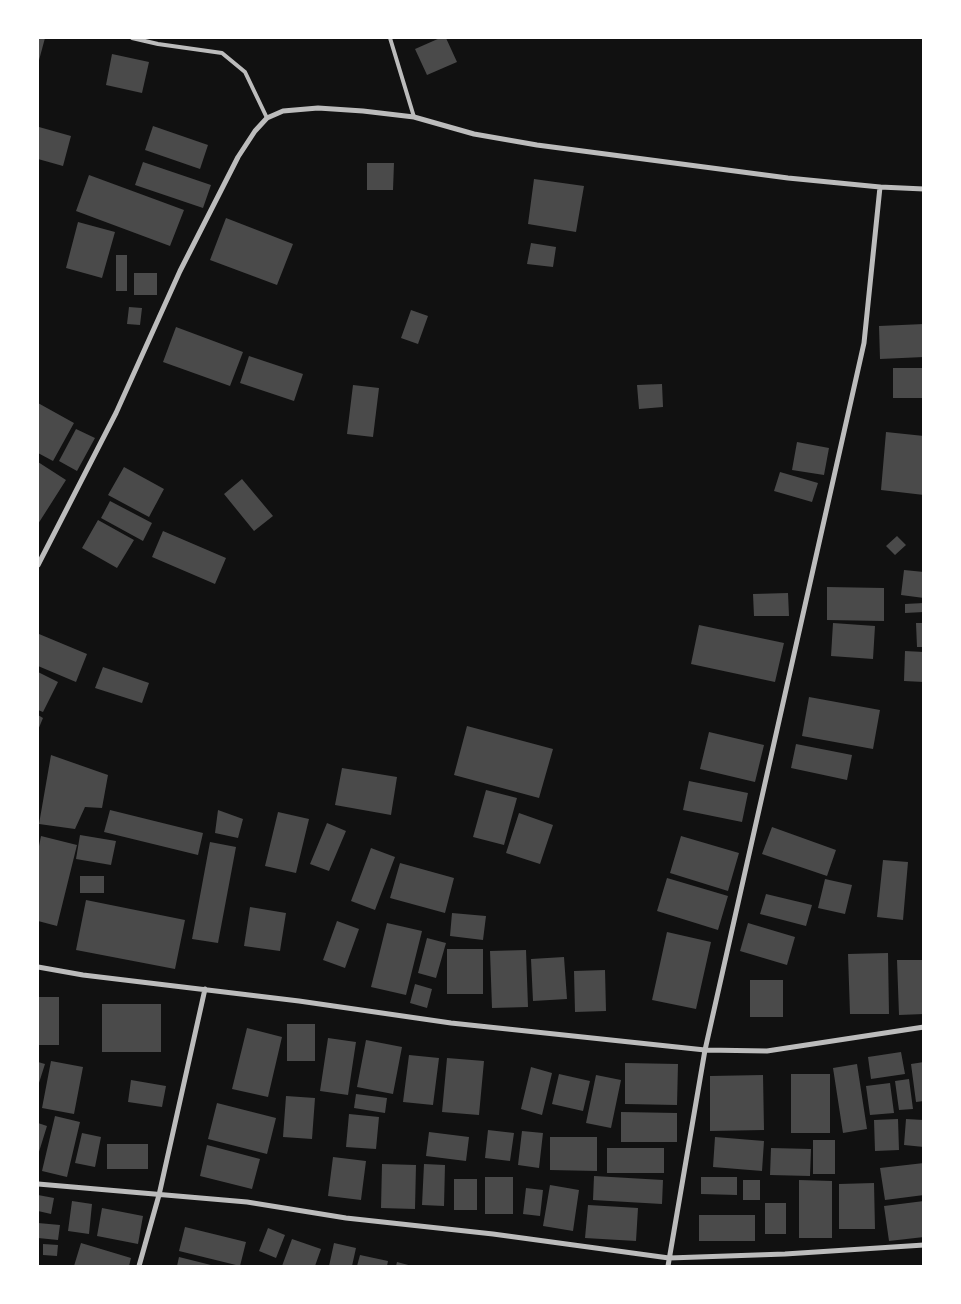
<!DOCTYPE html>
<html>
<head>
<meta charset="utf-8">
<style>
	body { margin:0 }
	#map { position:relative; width:961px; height:1304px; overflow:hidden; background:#111; font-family:Mulish,sans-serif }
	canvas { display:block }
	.frame { position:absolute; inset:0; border:39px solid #fff; pointer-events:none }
</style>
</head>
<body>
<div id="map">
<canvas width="961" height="1304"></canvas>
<div class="frame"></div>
</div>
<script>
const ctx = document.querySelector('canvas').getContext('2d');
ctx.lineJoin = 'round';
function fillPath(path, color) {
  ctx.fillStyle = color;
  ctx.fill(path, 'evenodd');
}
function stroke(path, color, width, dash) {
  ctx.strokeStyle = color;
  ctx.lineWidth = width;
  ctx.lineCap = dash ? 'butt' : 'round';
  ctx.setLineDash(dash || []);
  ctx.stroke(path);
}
const building = new Path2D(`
	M38,38H45L38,64Z
	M440,38H446L457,62L427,75L415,49Z
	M112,54L149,62L142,93L106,85Z
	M153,126L208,145L200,169L145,150Z
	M39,127L71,136L63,166L38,159V130Z
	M143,162L211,185L203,208L135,185Z
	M367,163H394L393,190H367Z
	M89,175L184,210L170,246L76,211Z
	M534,179L584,186L576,232L528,224Z
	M226,218L293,244L277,285L210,260Z
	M78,222L115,232L102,278L66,268Z
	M531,243L556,247L553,267L527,264Z
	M116,255H127V291H116Z
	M134,273H157V295H134Z
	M129,307L142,308L140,325L127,324Z
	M411,310L428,316L418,344L401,338Z
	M924,324V357L880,359L879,326Z
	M176,327L243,352L230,386L163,362Z
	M249,356L303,374L294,401L240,383Z
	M893,368H924V398H893Z
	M662,384L663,407L639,409L637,385Z
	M353,385L379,388L373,437L347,434Z
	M38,403L74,423L53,461L38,453Z
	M76,429L95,438L77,471L59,461Z
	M886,432L924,436V495L881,490Z
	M797,442L829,448L824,475L792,470Z
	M38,462L66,480L38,524Z
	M124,467L164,489L149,517L108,495Z
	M780,472L818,483L812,502L774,491Z
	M242,479L273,516L254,531L224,494Z
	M110,501L152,523L143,541L101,518Z
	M98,520L134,540L117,568L82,548Z
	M163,531L226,558L215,584L152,557Z
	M897,536L906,545L895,555L886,546Z
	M904,570L924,572V598L901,595Z
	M827,587L884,588V621L827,620Z
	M788,593L789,616H754L753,594Z
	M924,603V612L905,613V604Z
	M833,623L875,626L873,659L831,656Z
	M916,623H924V647H917Z
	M699,625L784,643L775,682L691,664Z
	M39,634L87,654L76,682L38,666V638Z
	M905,651L924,652V682L904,681Z
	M103,667L149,683L142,703L95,688Z
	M38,672L58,682L43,712L38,710Z
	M809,697L880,710L873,749L802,736Z
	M38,715L43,718L38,730Z
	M467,726L553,749L539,798L454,775Z
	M709,732L764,745L755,782L700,769Z
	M796,744L852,755L847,780L791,768Z
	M51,755L108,775L102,808L85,807L75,829L39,824Z
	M342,768L397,777L391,815L335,805Z
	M689,781L748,793L742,822L683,810Z
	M486,790L517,798L504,845L473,837Z
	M110,810L203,833L198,855L104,832Z
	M218,810L243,819L238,838L215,833Z
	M278,812L309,819L296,873L265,866Z
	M519,813L553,825L540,864L506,853Z
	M327,823L346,831L329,871L310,864Z
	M772,827L836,850L827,876L762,854Z
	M80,835L116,841L111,865L76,859Z
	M41,836L77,845L57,926L38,921V851Z
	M681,836L739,853L728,891L670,873Z
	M210,842L236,847L218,943L192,939Z
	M371,848L395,857L375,910L351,901Z
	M883,860L908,862L903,920L877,917Z
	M400,863L454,878L445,913L390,898Z
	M80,876H104V893H80Z
	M667,878L728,896L718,930L657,911Z
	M825,879L852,885L845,914L818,908Z
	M766,894L812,905L806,926L760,914Z
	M86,900L185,920L175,969L76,950Z
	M250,907L286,913L280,951L244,946Z
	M452,913L486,916L483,940L450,936Z
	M337,921L359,929L345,968L323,960Z
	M387,923L422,931L406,995L371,987Z
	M748,923L795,937L787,965L740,951Z
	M667,932L711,942L696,1009L652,1000Z
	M427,938L446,943L436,978L418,973Z
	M447,949H483V994H447Z
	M526,950L528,1007L492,1008L490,951Z
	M888,953L889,1014H850L848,954Z
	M564,957L567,999L533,1001L531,959Z
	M897,960H924V1014L899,1015Z
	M605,970L606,1011L575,1012L574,971Z
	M750,980H783V1017H750Z
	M415,984L432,989L427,1008L410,1003Z
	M38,997H59V1045H38Z
	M102,1004H161V1052H102Z
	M287,1024H315V1061H287Z
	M247,1028L282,1037L268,1097L232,1089Z
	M328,1038L356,1042L348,1095L320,1091Z
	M366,1040L402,1047L393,1094L357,1087Z
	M901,1052L905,1074L871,1079L868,1057Z
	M409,1055L439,1058L433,1105L403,1102Z
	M447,1058L484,1061L479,1115L442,1112Z
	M51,1061L83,1067L74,1114L42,1108Z
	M38,1062L45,1064L38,1086Z
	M924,1062V1101L916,1102L911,1064Z
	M625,1063L678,1064L677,1105L625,1104Z
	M857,1064L867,1129L843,1133L833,1068Z
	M531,1067L552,1073L542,1115L521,1109Z
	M559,1074L590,1081L583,1111L552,1104Z
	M791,1074H830V1133H791Z
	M596,1075L621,1080L611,1128L586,1123Z
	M763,1075L764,1130L710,1131V1076Z
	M909,1079L913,1109L899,1110L895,1081Z
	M131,1080L166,1086L162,1107L128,1102Z
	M890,1083L894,1113L870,1115L866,1086Z
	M356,1094L387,1098L385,1113L354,1108Z
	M286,1096L315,1098L312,1139L283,1137Z
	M217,1103L276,1118L267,1154L208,1139Z
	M621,1112L677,1113V1142H621Z
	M349,1114L379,1117L376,1149L346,1147Z
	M55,1116L80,1122L67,1177L42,1171Z
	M898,1119L899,1150L875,1151L874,1120Z
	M906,1119L924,1120V1147L904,1145Z
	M38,1123L47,1126L38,1155Z
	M488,1130L514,1133L510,1161L485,1158Z
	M522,1131L543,1133L539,1168L518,1165Z
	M429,1132L469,1137L466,1161L426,1156Z
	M82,1133L101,1137L95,1167L75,1163Z
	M550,1137H597V1171L550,1170Z
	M715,1137L764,1141L762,1171L713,1167Z
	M813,1140H835V1174H813Z
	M107,1144H148V1169H107Z
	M207,1145L260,1159L252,1189L200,1176Z
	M607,1148H664V1173H607Z
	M771,1148L811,1149L810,1176L770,1175Z
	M333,1157L366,1161L361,1200L328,1196Z
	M924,1163V1195L885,1200L880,1168Z
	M382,1164L416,1165L415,1209L381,1208Z
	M424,1164L445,1165L444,1206L422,1205Z
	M594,1176L663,1180L662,1204L593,1200Z
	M485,1177H513V1214H485Z
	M701,1177H737V1195L701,1194Z
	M454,1179H477V1210H454Z
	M743,1180H760V1200H743Z
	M799,1180L832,1181V1238H799Z
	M874,1183L875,1229H839V1184Z
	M550,1185L579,1190L573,1231L543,1226Z
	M526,1188L543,1190L540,1216L523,1214Z
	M38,1195L54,1198L51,1214L38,1211Z
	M72,1201L92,1204L89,1234L68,1231Z
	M924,1201V1237L889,1241L884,1206Z
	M765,1203H786V1234H765Z
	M588,1205L638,1208L636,1241L585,1238Z
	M102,1208L143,1216L138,1244L97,1236Z
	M699,1215H755V1241H699Z
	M38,1223L60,1225L58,1240L38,1238Z
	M185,1227L246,1242L240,1266L179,1251Z
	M268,1228L285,1235L276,1258L259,1251Z
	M292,1239L321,1249L315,1266H282Z
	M81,1243L131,1258L129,1266H74Z
	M334,1243L356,1248L352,1266H329Z
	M43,1244L58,1245L57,1256L43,1255Z
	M360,1255L388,1261L387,1266H357Z
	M179,1257L215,1266H177Z
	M397,1262L412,1266H396Z`);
const service = new Path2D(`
	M132,38L158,44L222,53L245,72L267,118
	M390,38L414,117`);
const minor = new Path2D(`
	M38,565L116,413L180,271L238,157L255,131L267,118L283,111L318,108L363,111L414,117L474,134L537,145L788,178L880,187L924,189
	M38,967L83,975L299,1001L451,1023L705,1050L767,1051L924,1027
	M38,1184L247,1202L346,1218L493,1234L669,1258L785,1254L924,1245
	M139,1266L159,1195L205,989
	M668,1266L705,1050L864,343L880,187`);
fillPath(building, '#4a4a4a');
stroke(service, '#bcbcbc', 4);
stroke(minor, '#bcbcbc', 5);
</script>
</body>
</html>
